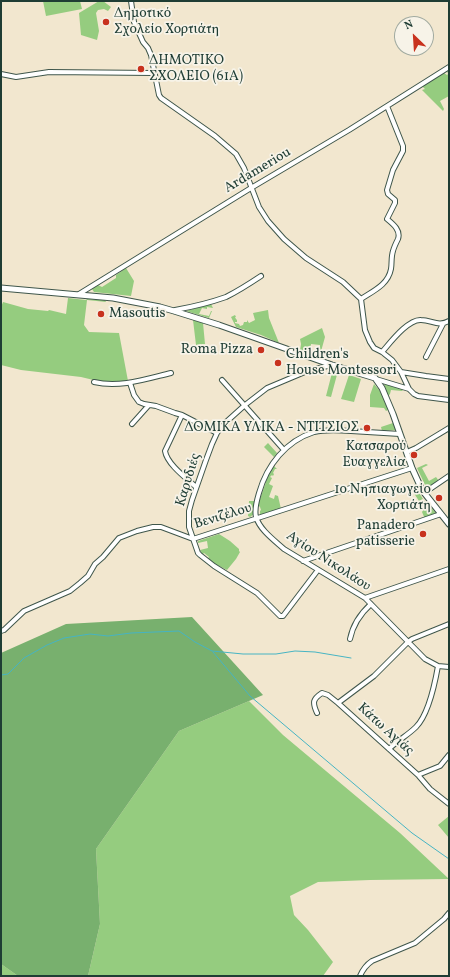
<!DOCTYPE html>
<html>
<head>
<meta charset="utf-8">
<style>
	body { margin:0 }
	#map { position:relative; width:450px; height:977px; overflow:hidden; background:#f2e7cf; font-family:Vollkorn,serif }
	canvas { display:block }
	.frame { position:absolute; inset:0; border:2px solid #1f3d34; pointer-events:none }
	.north { position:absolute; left:394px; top:16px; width:40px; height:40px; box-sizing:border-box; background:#f7f3e8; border:1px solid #a1aaa0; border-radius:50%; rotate:335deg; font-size:11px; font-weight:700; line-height:16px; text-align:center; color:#1f3d34 }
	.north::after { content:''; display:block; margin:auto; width:14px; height:18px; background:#c8321e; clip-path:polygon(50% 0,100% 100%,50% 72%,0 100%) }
</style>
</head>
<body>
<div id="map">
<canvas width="450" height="977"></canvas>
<div class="frame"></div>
<div class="north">N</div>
</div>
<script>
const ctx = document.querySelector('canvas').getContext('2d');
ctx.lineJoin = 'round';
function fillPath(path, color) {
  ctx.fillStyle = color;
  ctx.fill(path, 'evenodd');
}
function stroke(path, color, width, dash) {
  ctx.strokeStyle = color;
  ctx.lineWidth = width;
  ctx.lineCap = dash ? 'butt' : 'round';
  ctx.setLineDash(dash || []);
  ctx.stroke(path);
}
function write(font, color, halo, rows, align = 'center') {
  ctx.font = font + ' Vollkorn,serif';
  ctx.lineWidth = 3.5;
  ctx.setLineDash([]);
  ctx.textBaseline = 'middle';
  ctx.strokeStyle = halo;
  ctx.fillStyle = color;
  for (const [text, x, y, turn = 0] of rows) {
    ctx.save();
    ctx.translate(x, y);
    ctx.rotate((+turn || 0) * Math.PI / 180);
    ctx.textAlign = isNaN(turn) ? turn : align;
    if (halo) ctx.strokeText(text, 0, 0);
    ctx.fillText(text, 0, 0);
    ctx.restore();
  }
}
const green = new Path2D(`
	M43,1H80L82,9L46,16Z
	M99,1H103L111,7L108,11L104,9L98,10L96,13L99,31L97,40L81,35L79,13Z
	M449,69V96L440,101L444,109L443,111L422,90L425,89L422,86L443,73H444L447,75L448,74L447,71Z
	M126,268L134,281L131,296L94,292L92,289L93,288L98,285L102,287L116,278V275Z
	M68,298L86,300L87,299L104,300V299L105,300L106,302L87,300L84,325L89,332L119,333L128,381L106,383L81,377L21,370L1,365V307L3,302L28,309L48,311L49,310L66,314Z
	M211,304L213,308L207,307V309L202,308L199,314L209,316L211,311H212L209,318L186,311Z
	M268,310L269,318L279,343L261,335L236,327L231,317L235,315L236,317H235L236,319L237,320V322H235V323L239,324L240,326L243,325L244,322H247V320L249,323L255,320L253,313Z
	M193,320L203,323L205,344L196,345Z
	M322,328L325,337L320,355V345L311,344V355L300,351L301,344L300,339Z
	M333,369L338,371L331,397L326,396Z
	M349,375L361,379L354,402L341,399Z
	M374,384L380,391L388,410L386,411L384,408L370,407V395Z
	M384,384L404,389L402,391L391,390L390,394L388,396Z
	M393,423L396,430L382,431L381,427Z
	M268,443L277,453L274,457L264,447Z
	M426,464L428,465L422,468L429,481L436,477L439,481L427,489L417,468Z
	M274,466L277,469H275L273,473L274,474L273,476L272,475L270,477L272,478L269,484L273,486L269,497L274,499L275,495L278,496L281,509L262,515L260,514V511L261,510L260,507L259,506V502L268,476Z
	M416,484L418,491L423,499L419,501L410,487Z
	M249,501H254V514L250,517L248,516Z
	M425,501L436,513L425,519L422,512L424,509L420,503Z
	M219,534L230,541L239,549V551L240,552L236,559L227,570L207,560L209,557L204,553L202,555L200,550L208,548L207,541L198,543V541Z
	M249,701L283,735L400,833L449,879L370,880L318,882L290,896L294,915L308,930L333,962L323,976H88L100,924L96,849L179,731Z
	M449,816V838L438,825Z
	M1,964L18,976H1Z`);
const forest = new Path2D(`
	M192,617L263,695L179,731L96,849L100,924L88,976H18L1,964V653L66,624Z`);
const stream = new Path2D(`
	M213,652L250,696L412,833L449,859
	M1,675L8,674L24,658L47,645L64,638L90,634L108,636L131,633L179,631L195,642L212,651L243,654H276L295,651L315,652L351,658`);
const minor = new Path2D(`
	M131,1L134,22L143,42L148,48L151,55L159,95L161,98L215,136L236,154L244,168L259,207L268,221L284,239L306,258L343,282L361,299L365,330L370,342L374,348L382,352L392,360L401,372L409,389
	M1,74L16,77L49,72L154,73
	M79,294L251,188L349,130L449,67
	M361,299C373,291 388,285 391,269C392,263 391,257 393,251C394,247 396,243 398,239C401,230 393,224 387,219L395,203V200L388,194L387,190L393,170L403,151V146L387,106
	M175,310C192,307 209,303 226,297C238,291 249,284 261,276
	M382,352C390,343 408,319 421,320C432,320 438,327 449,321
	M426,357L443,324
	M401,372L426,376L449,379
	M376,379L409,389L414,394L418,396L449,400
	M222,380L284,450
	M94,382C120,388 146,379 171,373
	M130,383L134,395L139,402L144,404L156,406L175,413L182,415L217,433
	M182,415L165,451C167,464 186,478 196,487
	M132,424L149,405
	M400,434C384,433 367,432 351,431C339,430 326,429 314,432C286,441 267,465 259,493C257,500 254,509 256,517C260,530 274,540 284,549L365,598L425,659L438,666L449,667
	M407,452L416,448L449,428
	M424,493L449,476
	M303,561L441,514
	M318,570L283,616H280L257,593L214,566L200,555L198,553L189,527V511L192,500L206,460L212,444L217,433L225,423L245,405L267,388L305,372L331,365
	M365,598L449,569
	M1,631L4,630L24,611L70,591L80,583L88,576L95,564L103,557L119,538L137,531L153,527H161L193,539L412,468
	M350,639C353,624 360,614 371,604
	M338,703L374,676L408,642L412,639L449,624
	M317,713C312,702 313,699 322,693L328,695L338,703L418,775L430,789L449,804
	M389,749C397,741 408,735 416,727C428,715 435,683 438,666
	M418,775L440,766L449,755
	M360,976C363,969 366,965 372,961L415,943L444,919L449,913`);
const tertiary = new Path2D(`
	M1,288L113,298L160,307L174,311L219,325L332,365L375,378L382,388L393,414L412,468L422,490L449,524`);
const markers = [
	[106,22,4,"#c8321e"],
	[141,69,4,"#c8321e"],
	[101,314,4,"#c8321e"],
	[261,350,4,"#c8321e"],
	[278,363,4,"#c8321e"],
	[367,428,4,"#c8321e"],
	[414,455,4,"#c8321e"],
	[439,498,4,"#c8321e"],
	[423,534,4,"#c8321e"]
];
const poiNames = [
	["Δημοτικό",114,14,"left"],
	["Σχολείο Χορτιάτη",114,30,"left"],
	["ΔΗΜΟΤΙΚΟ",149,61,"left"],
	["ΣΧΟΛΕΙΟ (61Α)",149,77,"left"],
	["Masoutis",109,314,"left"],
	["Roma Pizza",253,350],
	["Children's",286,355,"left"],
	["House Montessori",286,371,"left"],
	["ΔΟΜΙΚΑ ΥΛΙΚΑ - ΝΤΙΤΣΙΟΣ",359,428],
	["Κατσαρού",406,447],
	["Ευαγγελία",406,463],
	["1ο Νηπιαγωγείο",431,490],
	["Χορτιάτη",431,506],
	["Panadero",415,526],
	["patisserie",415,542]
];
const streetNames = [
	["Ardameriou",258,171,-31],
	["Καρυδιές",189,480,-73],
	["Βενιζέλου",223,517,-17],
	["Αγίου Νικολάου",328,562,33],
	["Κάτω Αγιάς",385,730,42]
];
fillPath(green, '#95cc7f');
fillPath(forest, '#78b06e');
stroke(stream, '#46b4c3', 1);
stroke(minor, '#3f564b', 6);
stroke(tertiary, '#3f564b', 7);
stroke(minor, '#fff', 4);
stroke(tertiary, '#fff', 5);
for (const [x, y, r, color] of markers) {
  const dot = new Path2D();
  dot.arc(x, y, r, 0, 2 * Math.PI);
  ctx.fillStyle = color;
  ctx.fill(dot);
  stroke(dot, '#f7f3e8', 1.5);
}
write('14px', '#1f3d34', '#f7f3e8', poiNames, 'right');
write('14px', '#1f3d34', '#f7f3e8', streetNames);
</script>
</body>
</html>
